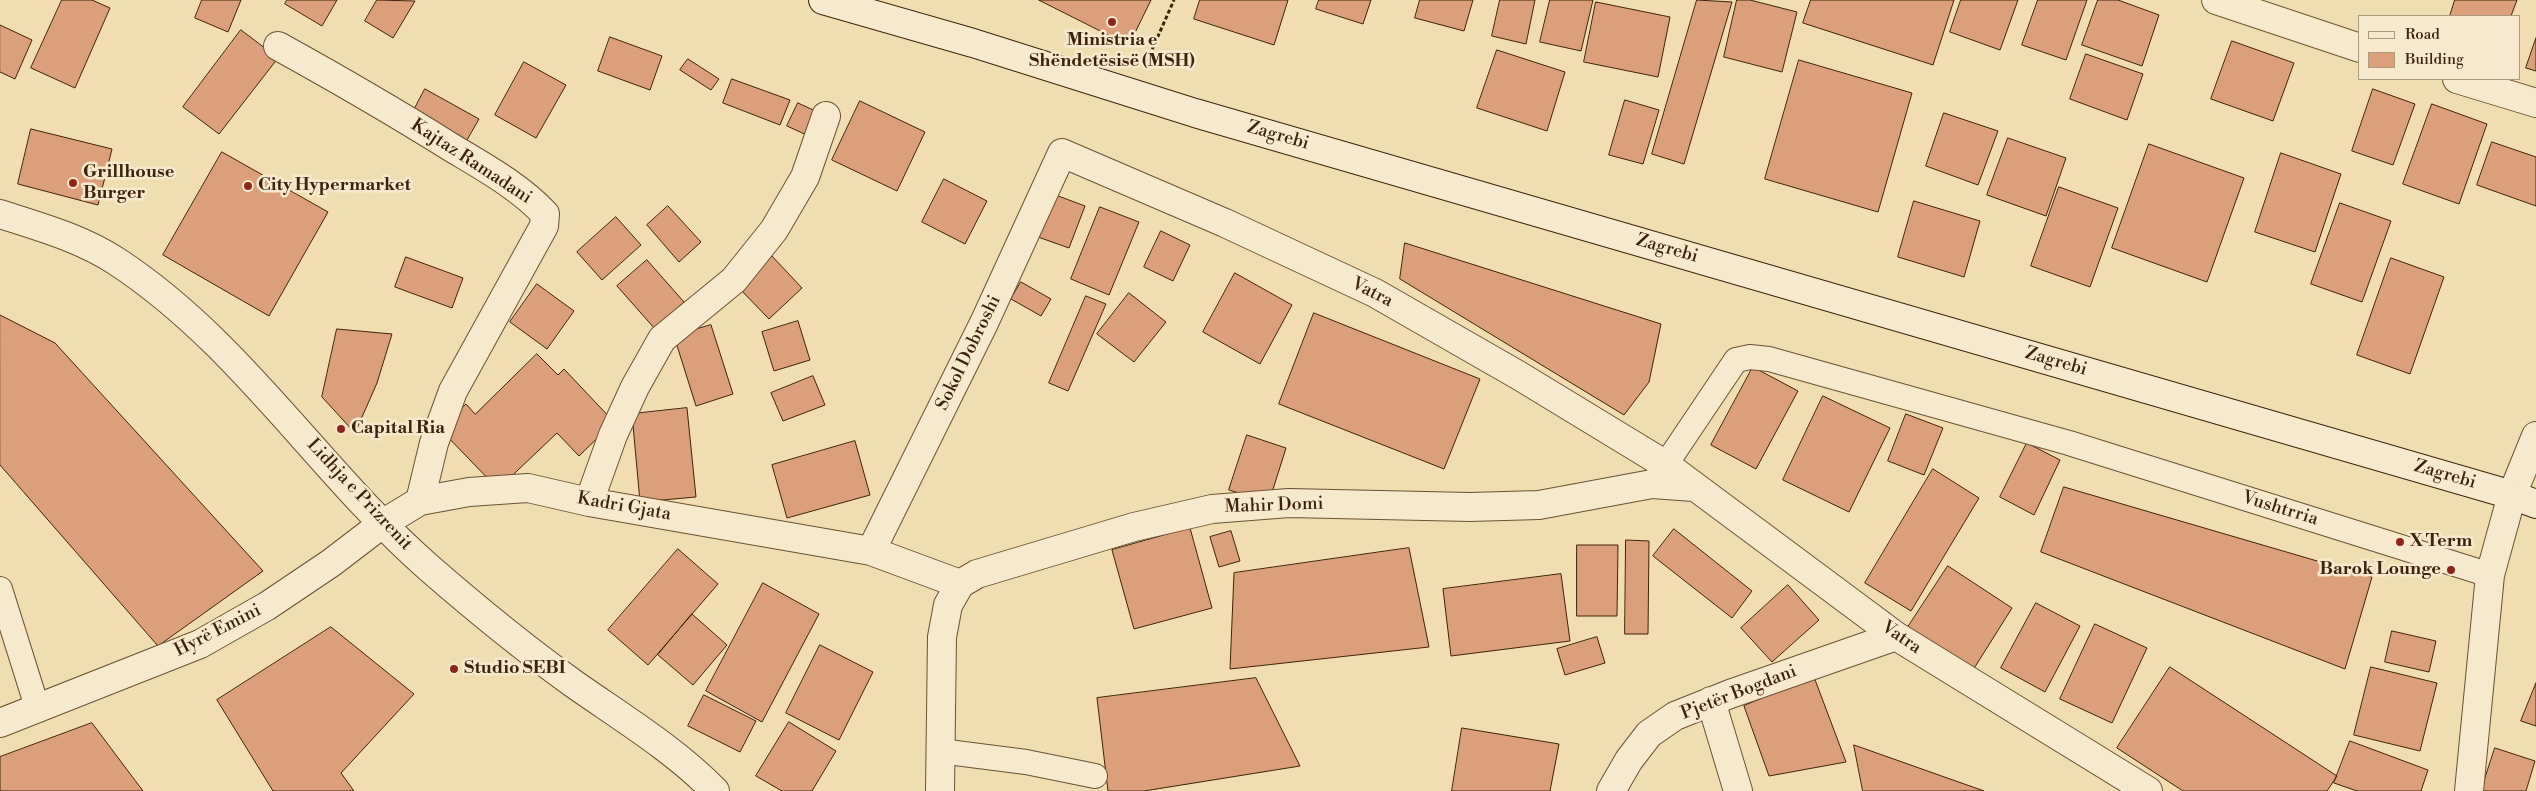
<!DOCTYPE html>
<html>
<head>
<meta charset="utf-8">
<style>
	body { margin:0 }
	#map { position:relative; width:2536px; height:791px; overflow:hidden; background:#f1ddb2; font-family:"Libre Bodoni",serif }
	canvas { display:block }
	.legend { position:absolute; left:2358px; top:15px; width:162px; height:65px; box-sizing:border-box; background:#f6e9cd; border:1px solid #ac9a7f; margin:0; padding:6px 9px; list-style:none; font-size:15px; color:#3e230a }
	.legend li { display:flex; align-items:center; gap:10px; height:25px }
	.legend b { width:25px; border:1px solid #ac9a7f }
</style>
</head>
<body>
<div id="map">
<canvas width="2536" height="791"></canvas>
<ul class="legend">
<li><b style="height:6px;background:#f6e9cd"></b>Road</li>
<li><b style="height:14px;background:#dba07b"></b>Building</li>
</ul>
</div>
<script>
const ctx = document.querySelector('canvas').getContext('2d');
ctx.lineJoin = 'round';
function fillPath(path, color) {
  ctx.fillStyle = color;
  ctx.fill(path, 'evenodd');
}
function stroke(path, color, width, dash) {
  ctx.strokeStyle = color;
  ctx.lineWidth = width;
  ctx.lineCap = dash ? 'butt' : 'round';
  ctx.setLineDash(dash || []);
  ctx.stroke(path);
}
function write(font, color, halo, rows, align = 'center') {
  ctx.font = font + ' "Libre Bodoni",serif';
  ctx.lineWidth = 5;
  ctx.setLineDash([]);
  ctx.textBaseline = 'middle';
  ctx.strokeStyle = halo;
  ctx.fillStyle = color;
  for (const [text, x, y, turn = 0] of rows) {
    ctx.save();
    ctx.translate(x, y);
    ctx.rotate((+turn || 0) * Math.PI / 180);
    ctx.textAlign = isNaN(turn) ? turn : align;
    if (halo) ctx.strokeText(text, 0, 0);
    ctx.fillText(text, 0, 0);
    ctx.restore();
  }
}
const building = new Path2D(`
	M62,0H92L110,8L75,88L31,68Z
	M202,0H241L228,32L195,18Z
	M287,0H337L322,26L285,4Z
	M377,0L415,1L393,38L365,21Z
	M1039,0H1151L1129,45Z
	M1200,0H1288L1274,45L1194,19Z
	M1319,0H1371L1363,24L1316,9Z
	M1420,0H1473L1464,31L1415,18Z
	M1500,0H1535L1526,44L1492,36Z
	M1550,0H1593L1581,51L1540,42Z
	M1697,0L1732,2L1684,164L1652,154Z
	M1737,0H1750L1797,12L1782,72L1724,57Z
	M1811,0H1954L1933,65L1803,23Z
	M1961,0H2018L2000,50L1950,32Z
	M2038,0H2087L2066,60L2022,45Z
	M2098,0H2118L2159,15L2142,66L2082,45Z
	M2455,0H2517L2511,16H2450Z
	M1596,2L1670,17L1658,77L1584,62Z
	M0,25L32,40L15,79L0,72Z
	M241,30L278,58L219,134L183,107Z
	M610,37L662,56L650,90L598,71Z
	M2536,38V71L2526,68Z
	M2232,41L2294,63L2273,121L2211,99Z
	M1497,50L1565,72L1547,131L1477,108Z
	M2086,54L2143,74L2127,120L2070,99Z
	M688,59L719,79L711,90L680,70Z
	M1799,60L1912,93L1878,212L1765,179Z
	M524,62L566,85L536,138L495,115Z
	M732,79L790,100L780,125L723,103Z
	M425,89L479,119L467,140L414,110Z
	M2373,89L2415,104L2393,165L2352,151Z
	M1625,100L1659,110L1643,164L1609,155Z
	M860,101L925,132L897,191L832,160Z
	M798,103L822,114L811,137L787,126Z
	M2432,104L2487,124L2459,204L2403,184Z
	M1944,113L1998,131L1978,185L1926,166Z
	M31,129L112,149L98,205L18,184Z
	M2008,138L2066,158L2046,216L1987,195Z
	M2492,142L2536,157V206L2477,185Z
	M2149,144L2244,178L2207,282L2112,248Z
	M222,152L328,212L269,316L163,255Z
	M2281,153L2341,174L2315,252L2255,232Z
	M944,179L987,201L965,244L922,222Z
	M2059,187L2118,208L2090,287L2031,266Z
	M1053,194L1085,206L1069,248L1038,237Z
	M1914,201L1980,221L1964,277L1898,257Z
	M2340,203L2391,221L2362,302L2311,284Z
	M668,206L701,242L679,262L647,225Z
	M1100,207L1139,222L1109,295L1071,279Z
	M616,217L641,245L602,280L577,252Z
	M1161,231L1190,245L1173,281L1144,267Z
	M1405,243L1661,324L1649,382L1624,415L1400,279Z
	M771,255L802,288L769,319L738,287Z
	M406,257L463,278L452,308L395,287Z
	M2391,258L2444,277L2410,374L2357,355Z
	M647,260L684,302L655,329L617,286Z
	M1235,273L1292,305L1260,364L1203,332Z
	M1021,282L1051,299L1041,316L1011,299Z
	M537,284L574,311L547,349L510,322Z
	M1129,293L1166,322L1134,362L1097,334Z
	M1086,296L1106,304L1068,391L1049,383Z
	M1314,313L1480,379L1444,469L1279,404Z
	M0,315L55,343L263,571L158,646L0,465Z
	M798,321L810,360L774,371L762,332Z
	M711,325L733,394L696,406L674,336Z
	M337,329L392,334L377,383L355,433L322,397Z
	M537,354L558,375L564,369L614,422L579,456L557,433L498,489L440,429L466,404L475,414Z
	M1753,367L1798,391L1756,469L1711,445Z
	M813,376L825,405L783,421L771,393Z
	M1823,396L1890,428L1849,512L1783,480Z
	M687,408L696,497L640,502L632,414Z
	M1906,414L1943,428L1924,475L1888,461Z
	M1247,435L1286,448L1269,502L1229,490Z
	M855,441L870,495L787,518L772,465Z
	M2027,443L2060,460L2034,515L2000,497Z
	M1933,469L1979,498L1911,611L1865,583Z
	M2064,487L2372,577L2345,669L2041,552Z
	M1190,528L1212,608L1134,629L1112,550Z
	M1674,529L1752,591L1732,618L1653,556Z
	M1231,531L1240,561L1219,567L1210,537Z
	M1626,540L1649,541L1648,634H1625Z
	M1577,545H1618L1617,616H1577Z
	M1409,548L1429,647L1230,669L1234,573Z
	M678,549L718,584L648,665L608,630Z
	M1948,566L2012,608L1973,670L1908,627Z
	M1561,574L1570,641L1451,656L1443,589Z
	M763,583L819,614L762,722L706,691Z
	M1788,585L1819,620L1772,662L1741,628Z
	M2036,603L2080,626L2045,692L2001,668Z
	M692,614L727,645L693,685L658,655Z
	M2095,624L2147,648L2112,723L2060,699Z
	M331,627L414,694L341,773L354,791H273L217,700Z
	M2392,631L2436,641L2429,672L2385,662Z
	M1597,637L1605,663L1565,675L1557,649Z
	M820,645L873,672L839,740L786,713Z
	M2170,667L2337,776L2327,791H2183L2117,748Z
	M2371,667L2437,683L2420,751L2354,735Z
	M1814,677L1846,762L1769,776L1744,706Z
	M1256,678L1300,766L1144,791H1108L1097,698Z
	M2536,683V726L2521,721Z
	M704,695L756,721L740,752L688,726Z
	M789,722L836,751L812,791H782L756,776Z
	M92,723L143,791H0V757Z
	M1462,728L1559,744L1550,791H1452Z
	M2350,741L2428,770L2421,791H2357L2334,783Z
	M1854,745L1984,791H1863Z
	M2495,748L2535,761L2526,791H2481Z`);
const path = new Path2D(`
	M1147,61L1174,0`);
const service = new Path2D(`
	M1656,479L1736,360L1750,357L1769,359L2069,443L2490,575
	M0,589L38,710
	M940,751L1026,762L1095,776`);
const minor = new Path2D(`
	M2216,0L2360,48
	M278,46C336,78 393,111 449,146C482,166 519,186 545,214L544,226L453,391L434,443L420,501
	M2457,79L2536,103
	M589,502L613,435L635,387L662,339L734,280L774,230L805,177L826,116
	M871,551L984,323L1062,153L1225,223L1375,293L1518,375L1666,465L1896,636L2148,791
	M1711,701L1738,791
	M0,723L200,644L267,606L331,563L382,524L420,501L469,492L528,488L589,502L871,551L960,584L977,574L1134,527L1212,509L1289,503L1470,507L1539,505L1652,484L1694,487
	M940,791L942,637L948,605L960,584
	M1611,791L1629,760L1649,734L1675,716L1730,694L1896,636
	M2469,791L2490,575L2512,495`);
const tertiary = new Path2D(`
	M0,214C40,227 81,238 116,261C240,342 319,471 428,567C475,608 524,648 574,684C621,717 674,749 715,791
	M2512,495L2536,436`);
const secondary = new Path2D(`
	M823,0L973,43L1195,113L2512,495L2536,504`);
const markers = [
	[1112,22,5,"#8f2418"],
	[73,183,5,"#8f2418"],
	[248,186,5,"#8f2418"],
	[341,429,5,"#8f2418"],
	[2400,542,5,"#8f2418"],
	[2451,570,5,"#8f2418"],
	[454,669,5,"#8f2418"]
];
const poiNames = [
	["Ministria e",1112,41,"center"],
	["Shëndetësisë (MSH)",1112,62,"center"],
	["Grillhouse",83,173],
	["Burger",83,194],
	["City Hypermarket",258,186],
	["Capital Ria",351,429],
	["X Term",2410,542],
	["Barok Lounge",2441,570,"right"],
	["Studio SEBI",464,669]
];
const streetNames = [
	["Zagrebi",1278,136,16],
	["Kajtaz Ramadani",471,162,33],
	["Zagrebi",1667,249,16],
	["Vatra",1372,293,27],
	["Sokol Dobroshi",969,353,-64],
	["Zagrebi",2056,362,16],
	["Zagrebi",2445,475,16],
	["Lidhja e Prizrenit",359,495,47],
	["Mahir Domi",1274,506,-2],
	["Kadri Gjata",624,507,10],
	["Vushtrria",2280,509,17],
	["Hyrë Emini",218,631,-27],
	["Vatra",1901,638,34],
	["Pjetër Bogdani",1739,693,-21]
];
fillPath(building, '#dba07b');
stroke(building, '#3e230a', 1);
stroke(service, '#6b5234', 26);
stroke(minor, '#6b5234', 30);
stroke(tertiary, '#6b5234', 30);
stroke(secondary, '#3e230a', 30);
stroke(path, '#3e230a', 3, [4, 2.5]);
stroke(service, '#f6e9cd', 24);
stroke(minor, '#f6e9cd', 28);
stroke(tertiary, '#f6e9cd', 28);
stroke(secondary, '#f6e9cd', 28);
for (const [x, y, r, color] of markers) {
  const dot = new Path2D();
  dot.arc(x, y, r, 0, 2 * Math.PI);
  ctx.fillStyle = color;
  ctx.fill(dot);
  stroke(dot, '#f6e9cd', 2);
}
write('bold 18px', '#3e230a', '#f6e9cd', poiNames, 'left');
write('18px', '#3e230a', '#f6e9cd', streetNames);
</script>
</body>
</html>
